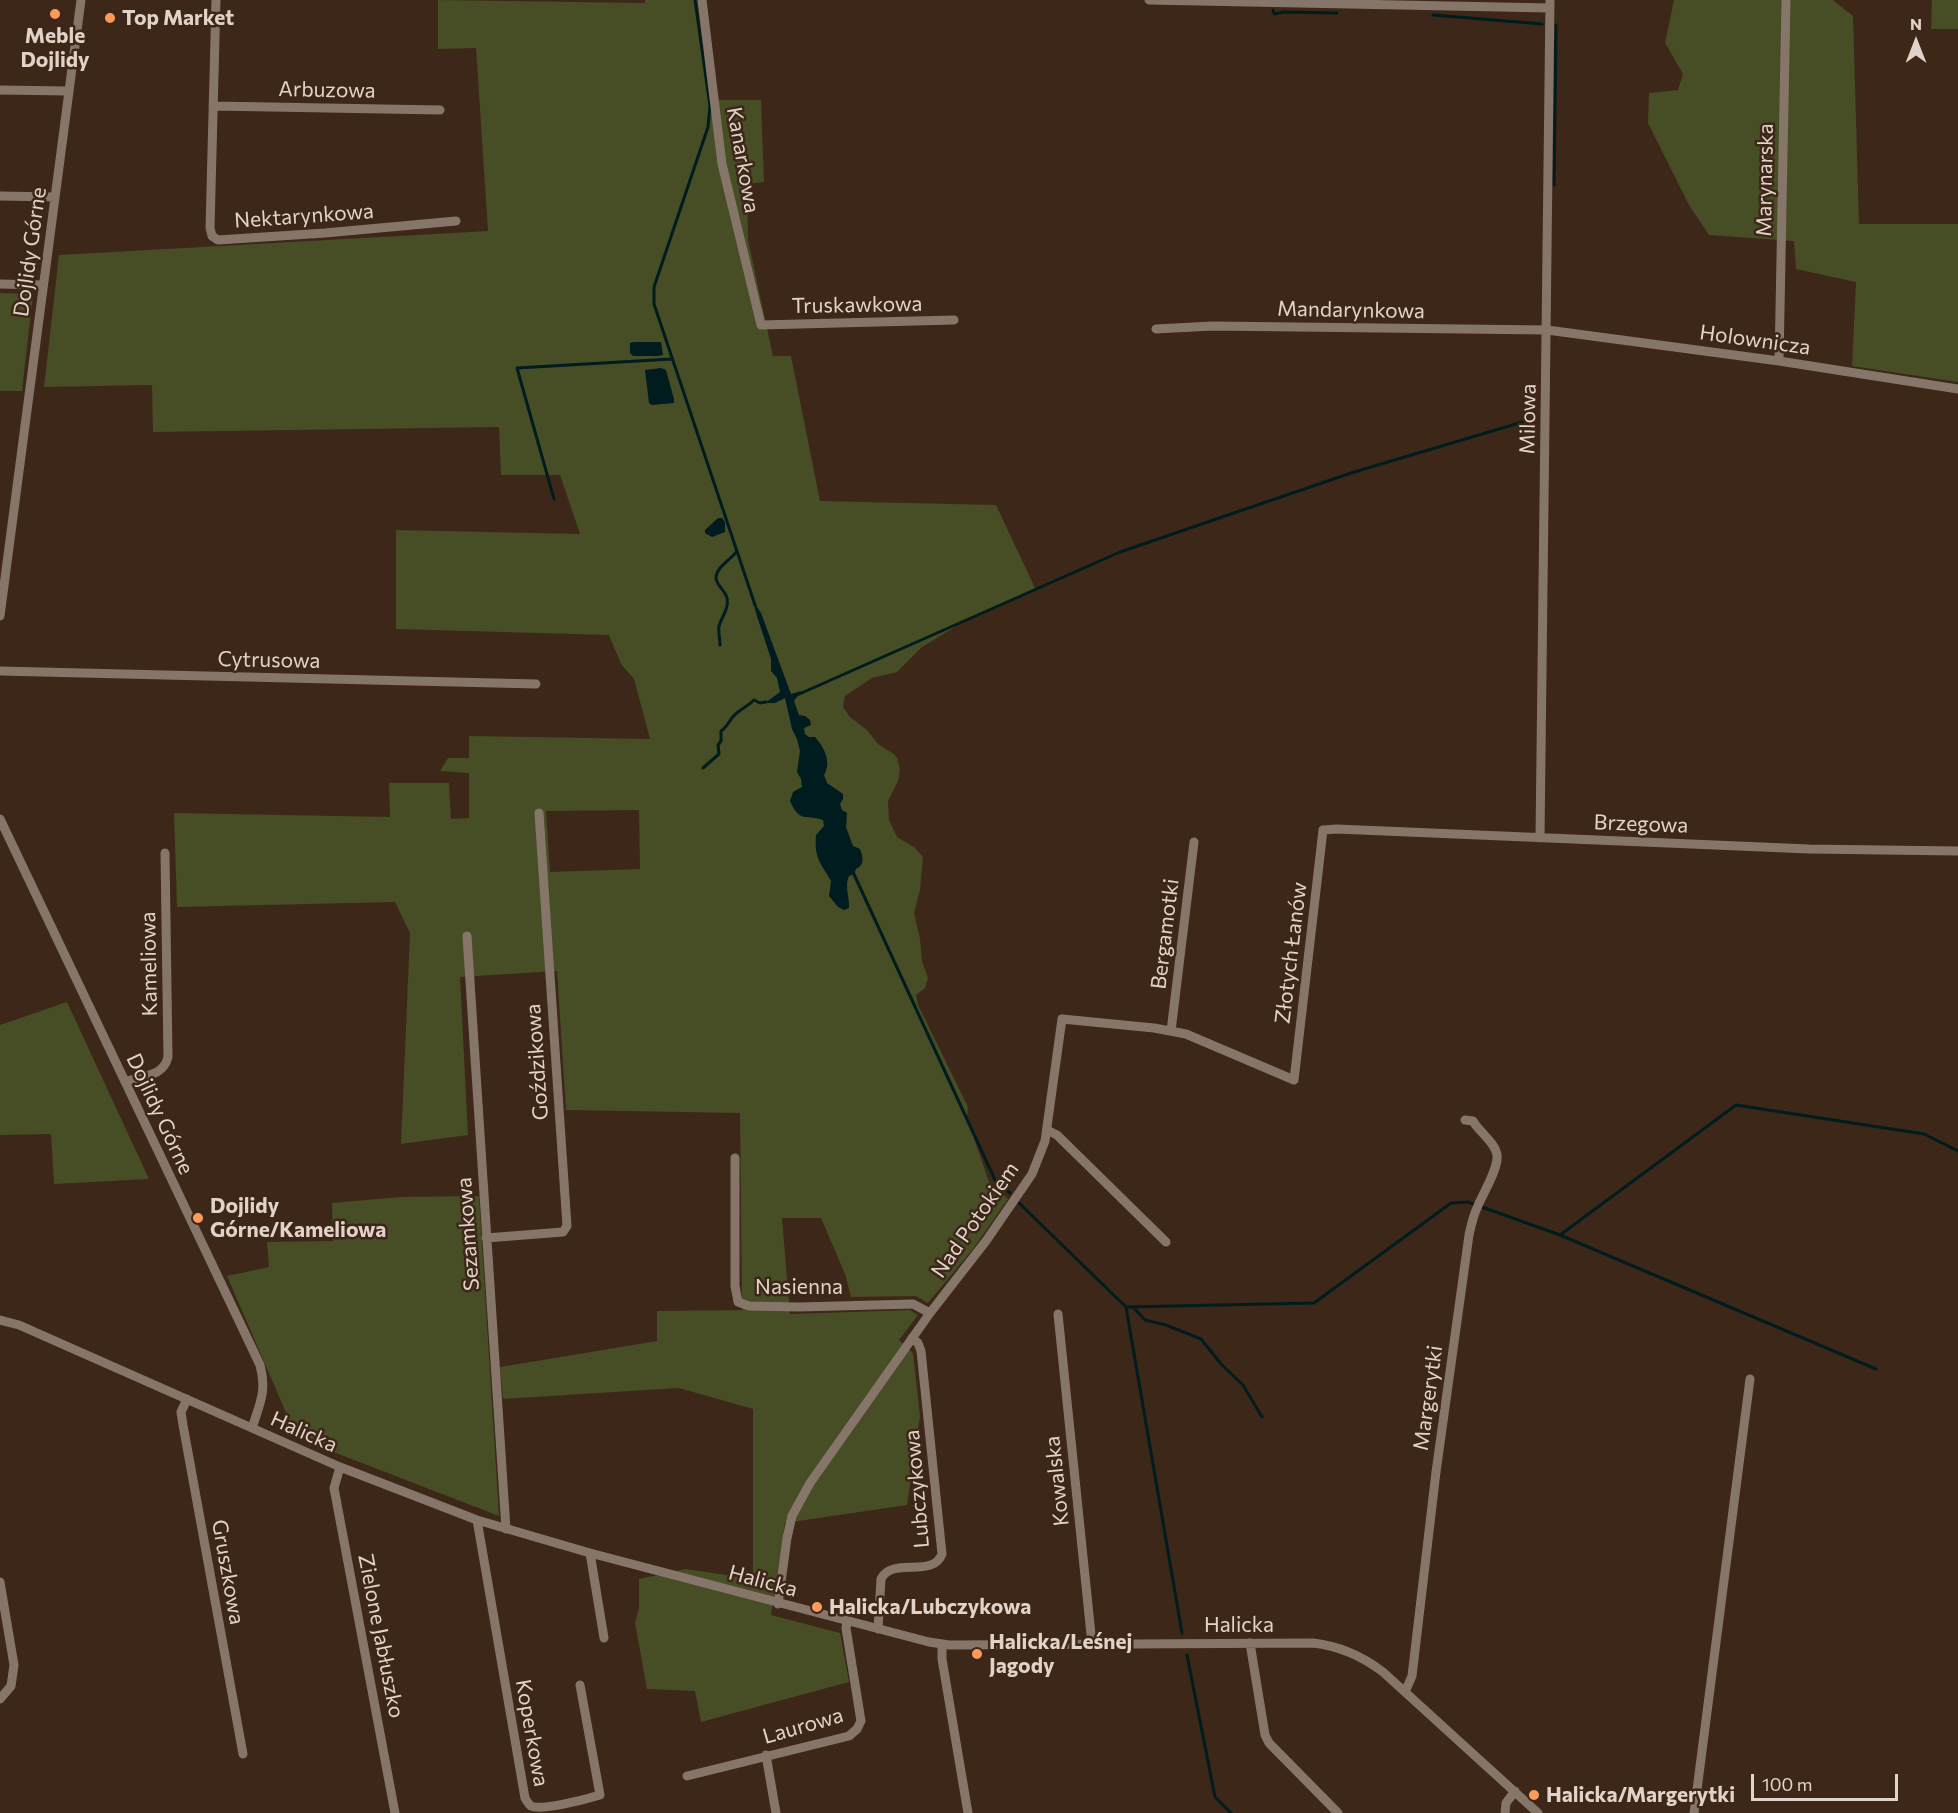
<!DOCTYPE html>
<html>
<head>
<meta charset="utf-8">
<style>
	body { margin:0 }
	#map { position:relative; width:1958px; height:1813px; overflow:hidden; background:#3d2718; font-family:Commissioner,sans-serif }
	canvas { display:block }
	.north { position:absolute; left:1886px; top:12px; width:60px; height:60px; -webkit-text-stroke:4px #3d2718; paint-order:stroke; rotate:0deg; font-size:16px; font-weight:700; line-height:24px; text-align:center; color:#e2d3ca }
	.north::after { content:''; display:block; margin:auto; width:21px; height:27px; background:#e2d3ca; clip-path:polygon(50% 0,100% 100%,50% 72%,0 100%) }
	.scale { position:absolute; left:1751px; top:1774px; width:147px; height:27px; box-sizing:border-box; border:3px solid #e2d3ca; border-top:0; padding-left:8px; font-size:18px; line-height:21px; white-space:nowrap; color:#e2d3ca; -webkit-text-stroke:4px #3d2718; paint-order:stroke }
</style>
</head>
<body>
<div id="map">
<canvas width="1958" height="1813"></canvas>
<div class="north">N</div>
<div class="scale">100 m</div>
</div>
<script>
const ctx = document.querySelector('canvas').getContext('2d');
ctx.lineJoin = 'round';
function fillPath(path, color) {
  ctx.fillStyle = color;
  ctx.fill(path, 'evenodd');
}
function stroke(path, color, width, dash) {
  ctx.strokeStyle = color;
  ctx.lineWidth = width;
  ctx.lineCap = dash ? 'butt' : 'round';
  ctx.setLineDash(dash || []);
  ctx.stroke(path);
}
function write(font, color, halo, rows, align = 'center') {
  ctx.font = font + ' Commissioner,sans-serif';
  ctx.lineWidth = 5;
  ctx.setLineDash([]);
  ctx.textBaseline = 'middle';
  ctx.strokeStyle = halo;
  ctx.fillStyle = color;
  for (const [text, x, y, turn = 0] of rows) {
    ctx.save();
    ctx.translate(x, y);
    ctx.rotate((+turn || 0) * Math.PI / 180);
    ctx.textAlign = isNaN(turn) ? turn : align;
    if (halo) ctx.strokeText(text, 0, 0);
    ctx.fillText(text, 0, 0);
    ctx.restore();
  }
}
const green = new Path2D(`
	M438,0L645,3V0H695L709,100H761L764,182L747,184L748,240L773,356H791L820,501L996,505L1036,590L963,622L922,647L897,672L872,678L845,696L843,707L850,717L867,730L878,744L894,754L897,758L900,769L898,781L888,801L889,820L897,837L914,847L923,857L920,890L914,913L920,939L922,961L928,978L925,988L916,995L918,1005L968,1107L967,1118L989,1182L1008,1199L973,1249L928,1303L916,1296L851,1297L845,1274L821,1218H782L790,1314L910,1310L918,1315L899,1340L913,1353L920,1416L907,1505L785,1523L771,1615L840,1633L849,1682L701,1722L695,1691L647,1689L635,1623L639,1608V1579L686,1569L753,1579V1409L679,1388L503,1399L500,1367L657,1341V1311L742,1310L740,1113L566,1110L557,971L460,977L468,1135L401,1144L410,933L395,902L177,907L174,813L390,817L389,783H449L451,819L469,818V773L440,771L448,758H469V736L650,739L634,679L621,664L609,635L396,629V530L580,534L560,475H501L499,427L153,432L152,385L44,387L59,255L488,231L476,48L438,49ZM639,810L640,869L550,872L546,811Z
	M1674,0H1833L1853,16L1859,224H1958V382L1852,366L1856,282L1796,269L1794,241L1709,235L1689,205L1648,123L1649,93L1678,90L1683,74L1665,43Z
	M1932,0H1958V29H1931Z
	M0,293L33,294L22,391H0Z
	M67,1002L149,1179L54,1184L51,1134L0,1135V1025Z
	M479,1196L499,1516L297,1438L227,1276L269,1267L267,1242L333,1241L332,1203L400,1197Z`);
const water = new Path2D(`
	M634,342H661L663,355L658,356H633L630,353V343Z
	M661,368L666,370L674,399V403L652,405L649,403L645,370Z
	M718,518H722L725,522V532L712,537L705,533V530Z
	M754,602L761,613L791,694L801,691L794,701L799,715L805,716L810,720L811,725L804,728L805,734L809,737H815C824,747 832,762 824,775L827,783L843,794V799L840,804L842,810L847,813L846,827L853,846L860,849C863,857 865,865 856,869L854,874L849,876C844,887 850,897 849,908L844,910L838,907L829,896L831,881C821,863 814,859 816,835L824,826L823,820C804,814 800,823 790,801L793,792L802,787L801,779L797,772L800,751L797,739L792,729L785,698L775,703H765L780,692L777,678L771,671V659L755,610Z`);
const stream = new Path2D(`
	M695,0L710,106L708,127L654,287V304L755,605
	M1273,10L1274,14L1284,12L1337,13
	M1433,15L1542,24
	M1554,185L1556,25
	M554,499L517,368L672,359
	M720,645C720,639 718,632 719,626C722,616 729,609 727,598C725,590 715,584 716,577C717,566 732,559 737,551
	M797,695L1120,552L1351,473L1536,418
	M703,768L719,754L718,745L721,741V731C729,726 730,717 738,712C743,708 748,706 754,700L760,703L766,702
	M852,870L995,1180L1010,1193
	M1019,1203L1126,1307L1182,1633
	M1560,1235L1736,1105L1924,1134L1958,1151
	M1126,1307L1314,1303L1451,1203L1468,1202L1560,1235L1876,1369
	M1133,1307L1145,1320L1166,1325L1201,1339L1221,1364L1243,1385L1262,1417
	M1187,1655L1215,1797L1231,1813`);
const street = new Path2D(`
	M216,0L210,228L212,236L218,240L325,233L456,221
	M702,0L722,164L761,325L954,320
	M1149,0L1550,8
	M0,90L69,91
	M213,106L440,110
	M0,196L55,197
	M0,284L43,285
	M1156,329L1212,326L1547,330L1779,361L1958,389
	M1779,361L1786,0
	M0,616L81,0
	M0,671L536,684
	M0,819L260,1365C267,1391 260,1403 252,1428
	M1540,838L1550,0
	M467,936L506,1529
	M1171,1031L1194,842
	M125,1082C141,1075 163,1078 168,1057L165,853
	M1047,1130L1057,1135L1166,1242
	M735,1158V1286L738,1302L749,1306L799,1307L913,1304L930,1313
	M486,1238L563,1232L567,1226L539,813
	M1058,1314L1092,1644
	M0,1320L19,1325L340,1467L477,1520L590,1553L929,1642L949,1645L1313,1643C1340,1646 1362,1656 1383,1672L1538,1813
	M187,1399L181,1412L183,1425L243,1754
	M340,1467L334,1488L395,1813
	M477,1520L525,1798C527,1801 528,1804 531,1806C542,1811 587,1799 600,1795L580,1685
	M590,1553L604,1638
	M0,1582L14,1665L11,1686L0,1699
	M778,1604L787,1538L792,1516L810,1483L930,1313L986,1241L1032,1174L1045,1141L1062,1019L1154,1028L1186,1034L1294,1080L1323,830L1337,829L1809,849L1958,851
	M878,1629L881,1579C892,1556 933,1579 942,1554L921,1351L918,1343L912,1338
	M1250,1643L1265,1735L1269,1743L1338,1813
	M942,1645V1659L968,1813
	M1405,1692L1412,1676L1436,1472L1469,1235C1471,1226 1473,1216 1477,1208C1482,1195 1499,1168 1497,1155C1495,1142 1479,1132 1473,1121L1465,1120
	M766,1755L776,1813
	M687,1776L849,1736L857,1729L861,1721L846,1628L847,1621
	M1505,1813L1506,1803L1515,1791
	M1694,1813L1750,1379`);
const markers = [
	[55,14,6,"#ff9b5a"],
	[110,18,6,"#ff9b5a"],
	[198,1218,6,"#ff9b5a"],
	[817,1607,6,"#ff9b5a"],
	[977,1654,6,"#ff9b5a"],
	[1534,1795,6,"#ff9b5a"]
];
const poiNames = [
	["Top Market",122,18],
	["Meble",55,36,"center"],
	["Dojlidy",55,60,"center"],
	["Dojlidy",210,1206],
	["Górne/Kameliowa",210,1230],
	["Halicka/Lubczykowa",829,1607],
	["Halicka/Leśnej",989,1642],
	["Jagody",989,1666],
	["Halicka/Margerytki",1546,1795]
];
const streetNames = [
	["Arbuzowa",327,90,1],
	["Kanarkowa",743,160,80],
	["Marynarska",1765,180,-89],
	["Nektarynkowa",304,216,-4],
	["Dojlidy Górne",30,252,-82],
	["Truskawkowa",857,305,-1],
	["Mandarynkowa",1351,310,1],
	["Holownicza",1755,340,8],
	["Milowa",1528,419,-89],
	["Cytrusowa",269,660,1],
	["Brzegowa",1641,824,2],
	["Bergamotki",1165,934,-83],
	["Złotych Łanów",1291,953,-83],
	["Kameliowa",149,964,-91],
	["Goździkowa",537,1062,-94],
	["Dojlidy Górne",160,1114,65],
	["Nad Potokiem",975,1220,-55],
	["Sezamkowa",468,1234,-94],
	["Nasienna",799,1287],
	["Margerytki",1428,1398,-82],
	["Halicka",304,1432,24],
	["Kowalska",1057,1481,-96],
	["Lubczykowa",917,1489,-95],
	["Gruszkowa",228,1572,80],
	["Halicka",763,1581,15],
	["Halicka",1239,1625],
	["Zielone Jabłuszko",381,1636,79],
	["Laurowa",803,1726,-16],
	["Koperkowa",532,1733,80]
];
fillPath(green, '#474d24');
fillPath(water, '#001c1f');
stroke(stream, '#001c1f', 3);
stroke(street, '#867669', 9);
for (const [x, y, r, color] of markers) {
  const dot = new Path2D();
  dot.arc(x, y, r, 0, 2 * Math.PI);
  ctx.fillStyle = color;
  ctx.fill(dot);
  stroke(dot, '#3d2718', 2);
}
write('bold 21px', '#e2d3ca', '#3d2718', poiNames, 'left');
write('21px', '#e2d3ca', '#3d2718', streetNames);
</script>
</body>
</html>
